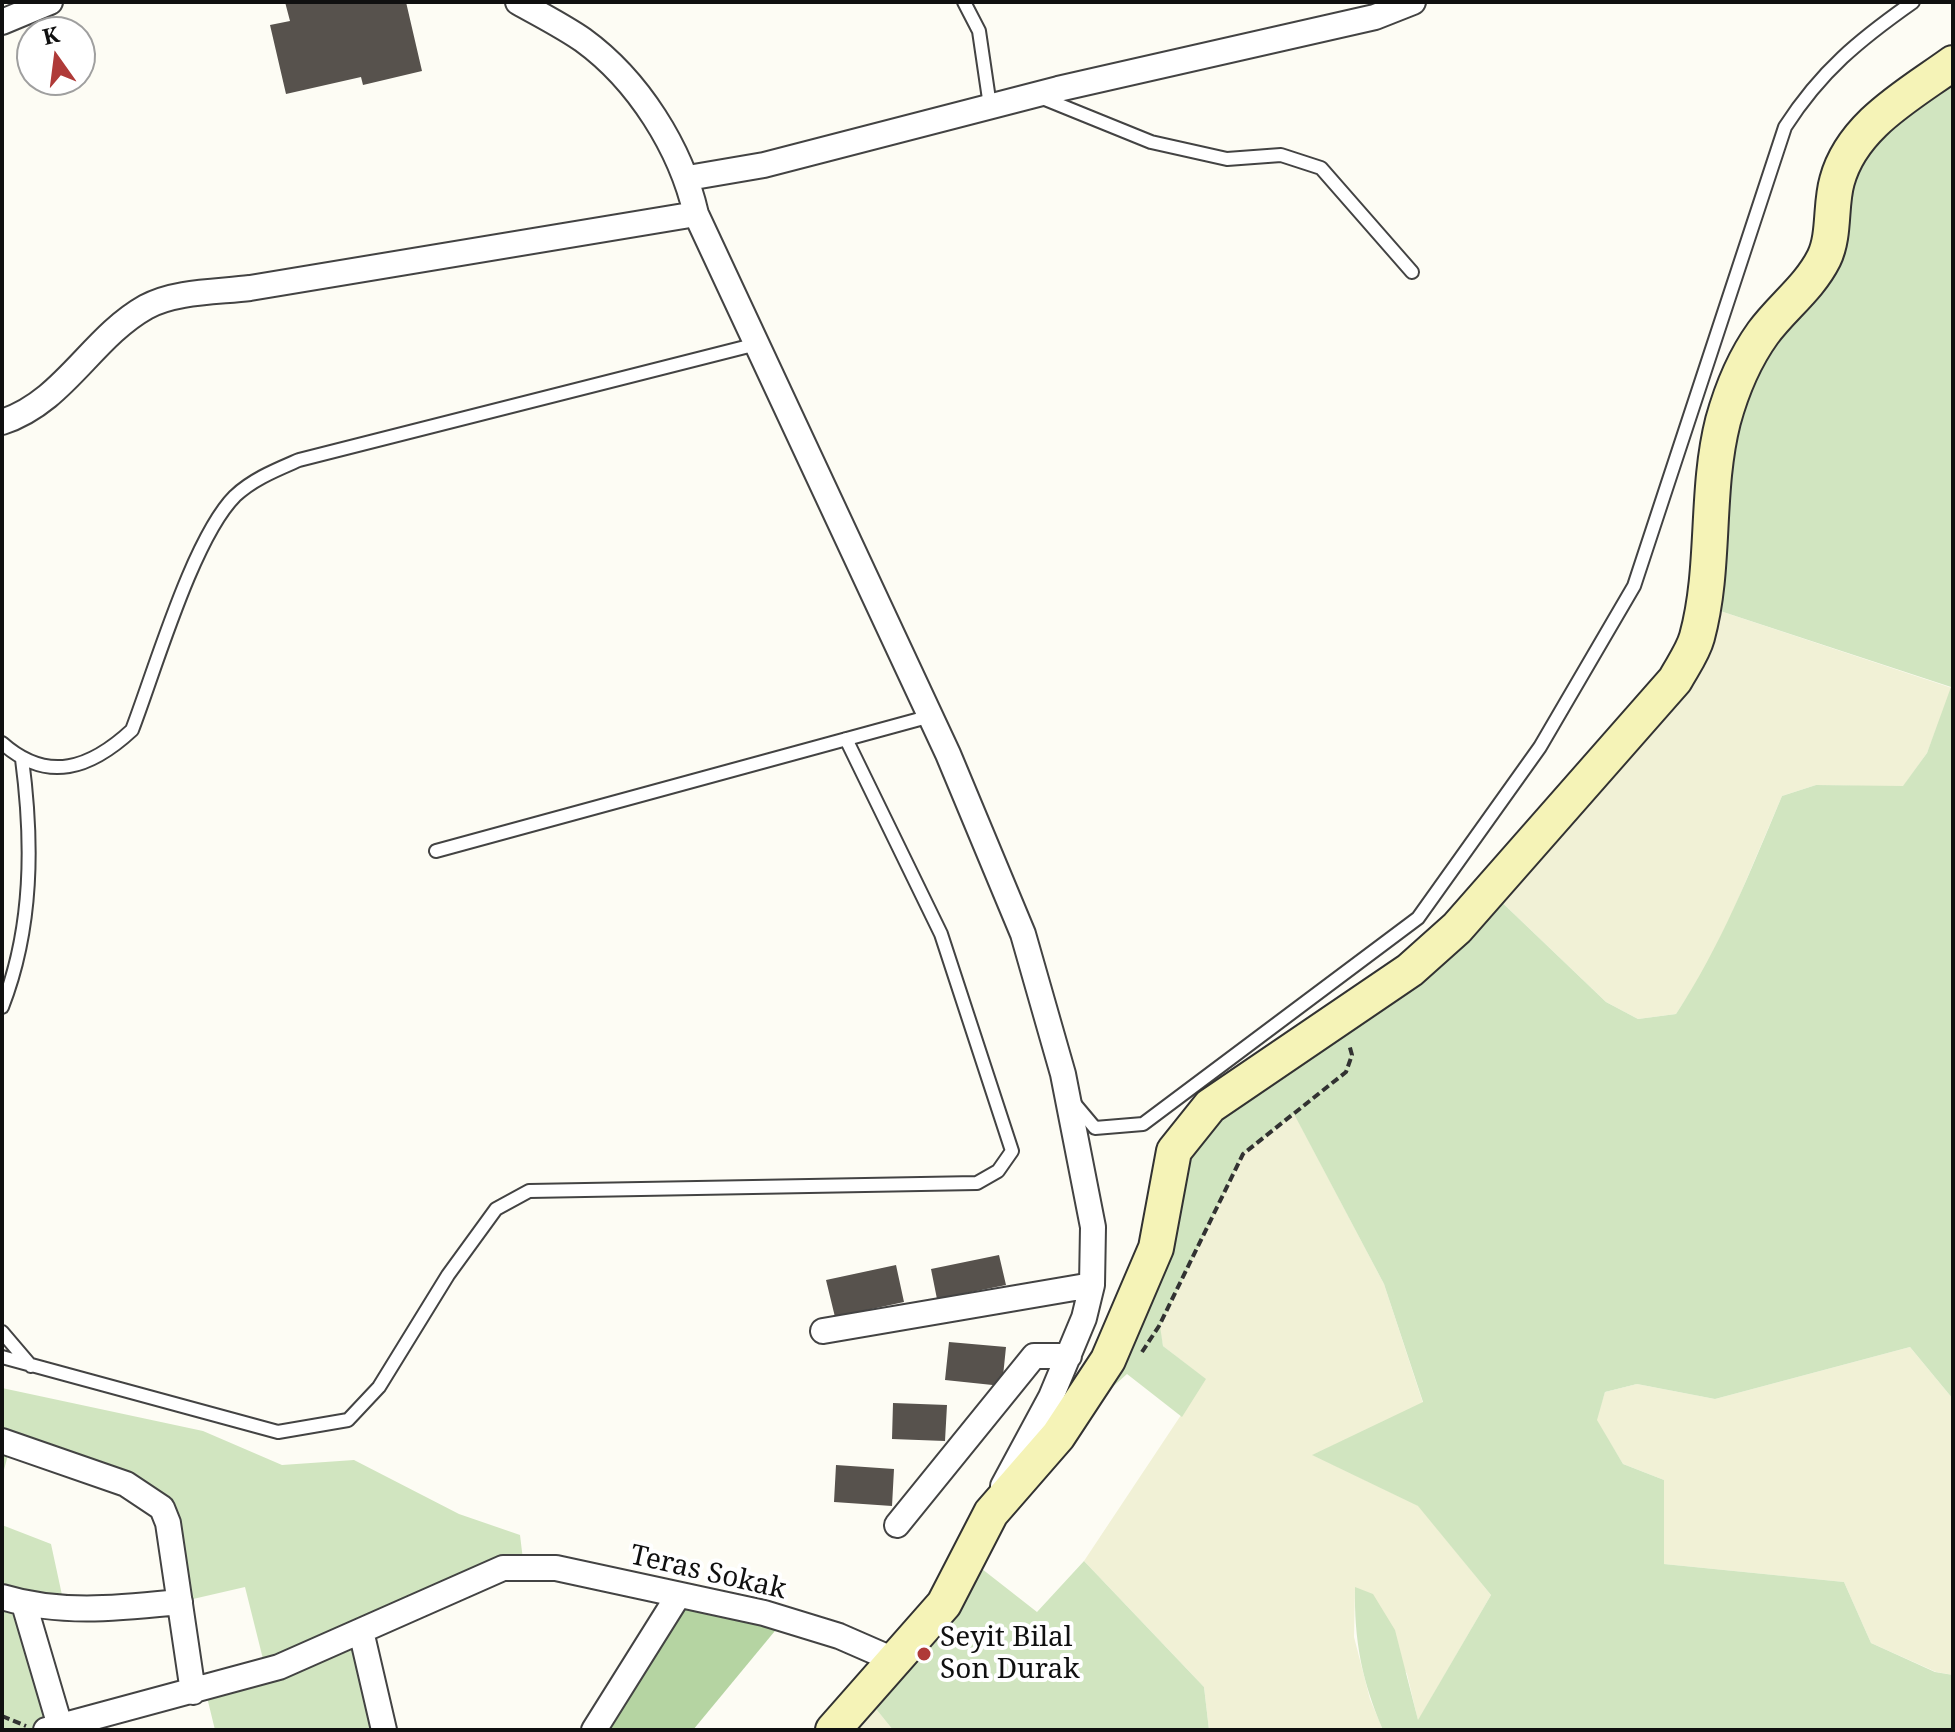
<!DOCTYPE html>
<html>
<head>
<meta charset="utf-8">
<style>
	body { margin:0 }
	#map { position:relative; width:1955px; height:1732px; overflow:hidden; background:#fdfcf4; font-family:"Noto Serif",serif }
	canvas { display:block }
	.frame { position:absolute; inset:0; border:4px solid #101010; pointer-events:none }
	.north { position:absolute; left:16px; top:16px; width:80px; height:80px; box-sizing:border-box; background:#fff; border:2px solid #9f9f9f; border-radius:50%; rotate:346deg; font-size:22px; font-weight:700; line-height:32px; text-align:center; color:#101010 }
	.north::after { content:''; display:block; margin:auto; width:28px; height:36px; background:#af3a38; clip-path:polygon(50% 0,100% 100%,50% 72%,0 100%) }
</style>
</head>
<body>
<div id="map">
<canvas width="1955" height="1732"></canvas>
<div class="frame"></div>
<div class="north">K</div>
</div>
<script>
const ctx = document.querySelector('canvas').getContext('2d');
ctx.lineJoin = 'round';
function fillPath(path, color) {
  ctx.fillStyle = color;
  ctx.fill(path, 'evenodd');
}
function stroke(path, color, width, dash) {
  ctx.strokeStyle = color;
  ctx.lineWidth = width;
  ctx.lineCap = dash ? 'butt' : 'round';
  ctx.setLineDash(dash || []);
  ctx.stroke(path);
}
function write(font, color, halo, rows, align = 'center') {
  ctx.font = font + ' "Noto Serif",serif';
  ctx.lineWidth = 8;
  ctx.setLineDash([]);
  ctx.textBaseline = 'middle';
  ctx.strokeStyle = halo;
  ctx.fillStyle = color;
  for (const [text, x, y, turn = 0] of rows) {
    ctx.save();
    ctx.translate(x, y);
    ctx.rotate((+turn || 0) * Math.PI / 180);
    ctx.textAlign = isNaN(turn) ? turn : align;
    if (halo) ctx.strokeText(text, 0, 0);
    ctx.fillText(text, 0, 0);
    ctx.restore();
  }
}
const farmland = new Path2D(`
	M1702,605L1952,688L1927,753L1903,787L1816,785L1782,796L1731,916L1702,974L1676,1014L1638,1019L1606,1002L1490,891L1675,680Z
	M1294,1113L1384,1284L1423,1403L1313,1455L1419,1506L1491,1595L1418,1721L1407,1674L1355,1588L1354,1637L1370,1699L1383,1730H1209L1204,1687L1084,1561L1205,1379L1163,1346L1159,1326L1243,1154Z
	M1910,1347L1953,1399V1675L1936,1672L1871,1643L1844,1582L1664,1564V1480L1623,1464L1596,1420L1605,1392L1637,1384L1715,1399Z
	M864,1694L893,1730H833Z`);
const green = new Path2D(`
	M1953,63V1399L1910,1347L1715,1399L1637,1384L1605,1392L1597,1420L1623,1464L1664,1480V1564L1844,1582L1871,1643L1935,1672L1953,1675V1730H1383C1362,1681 1354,1641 1355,1587L1373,1594L1395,1630L1418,1720L1491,1595L1418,1506L1312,1455L1423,1402L1384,1284L1294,1114L1243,1154L1160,1326L1163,1346L1206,1379L1182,1417L1127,1374L1058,1436L1107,1360L1174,1151L1490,891L1606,1002L1638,1019L1676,1014C1721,946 1750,872 1782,796L1816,785L1903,786L1927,753L1951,687L1702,605L1723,421L1801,293L1836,184Z
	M2,1388L203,1431L282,1465L354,1460L459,1514L520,1535L524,1568L361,1631L384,1730H215L205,1689L266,1671L245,1587L180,1602L162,1508L11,1444L2,1477Z
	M2,1525L51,1544L65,1609L24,1604L60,1726L46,1730H2Z
	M968,1558L1037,1612L1084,1561L1204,1687L1209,1730H893L864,1694Z`);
const forest = new Path2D(`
	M678,1596L784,1620L693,1730H594Z`);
const building = new Path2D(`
	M285,2H406L422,71L363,85L361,77L286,94L270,25L290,21Z
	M999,1255L1006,1285L937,1299L931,1269Z
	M896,1265L904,1302L835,1317L826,1280Z
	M949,1342L1006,1347L1002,1386L945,1380Z
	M893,1403L947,1405L945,1441L892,1439Z
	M836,1465L894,1469L892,1506L834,1502Z`);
const path = new Path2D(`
	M1142,1352L1159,1326L1243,1154L1346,1072L1352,1055L1349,1044
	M2,1716L26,1726`);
const lane = new Path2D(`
	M964,2L979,31L990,106
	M1040,97L1151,142L1227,159L1281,155L1321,168L1412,272
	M2,743C48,784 91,768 132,730C155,670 193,538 235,496C253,479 276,470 299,460L757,344
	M436,851L931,716
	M2,1007C33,928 33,842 22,759
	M1074,1103L1095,1128L1143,1124L1418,918L1540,747L1634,586L1785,127C1821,71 1859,40 1913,2
	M2,1332L31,1366
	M2,1357L278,1432L348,1420L379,1387L448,1275L496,1209L529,1191L977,1183L998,1171L1012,1151L941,934L846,739`);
const street = new Path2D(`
	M518,2C539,14 563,26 583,40C638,80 681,148 696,214L948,754L1023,934L1063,1074L1093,1227L1092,1285L1084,1318L1051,1397L1003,1486
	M2,22L50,2
	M688,178L764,165L1058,89L1375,17L1413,2
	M2,422C64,402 91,338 146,307C175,291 218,292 250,288L696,214
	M823,1331L1092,1285
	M2,1441L126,1484L162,1508L168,1523L193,1692
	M897,1525L1034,1356H1069
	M2,1597C61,1615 120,1608 180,1602
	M24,1604L60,1726
	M361,1631L384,1730
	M46,1730L279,1667L503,1568H556L764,1613L839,1636L894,1660
	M594,1730L678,1596`);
const secondary = new Path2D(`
	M833,1730L944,1604L991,1513L1058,1436L1108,1360L1156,1248L1174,1151L1210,1106L1410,970L1457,928L1675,680C1682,667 1693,652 1697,637C1716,567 1705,492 1723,421C1731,392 1745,358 1763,333C1782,307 1809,288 1824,258C1835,235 1830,205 1837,181C1852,125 1909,95 1953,63`);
const markers = [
	[924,1654,8,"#af3a38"]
];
const streetNames = [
	["Teras Sokak",708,1573,13]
];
const poiNames = [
	["Seyit Bilal",940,1638],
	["Son Durak",940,1670]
];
fillPath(farmland, '#f1f1d6');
fillPath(green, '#d1e5c0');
fillPath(forest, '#b5d4a2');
fillPath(building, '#57524d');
stroke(lane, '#434343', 16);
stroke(street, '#434343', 28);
stroke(secondary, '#323232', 38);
stroke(path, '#323232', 4, [8, 4]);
stroke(lane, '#fff', 12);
stroke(street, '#fff', 24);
stroke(secondary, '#f5f3b7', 34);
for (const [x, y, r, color] of markers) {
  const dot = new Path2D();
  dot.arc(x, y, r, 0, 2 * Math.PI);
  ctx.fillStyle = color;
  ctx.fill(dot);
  stroke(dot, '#fff', 3);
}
write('28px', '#101010', '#fff', streetNames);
write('28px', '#101010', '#fff', poiNames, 'left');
</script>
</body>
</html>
